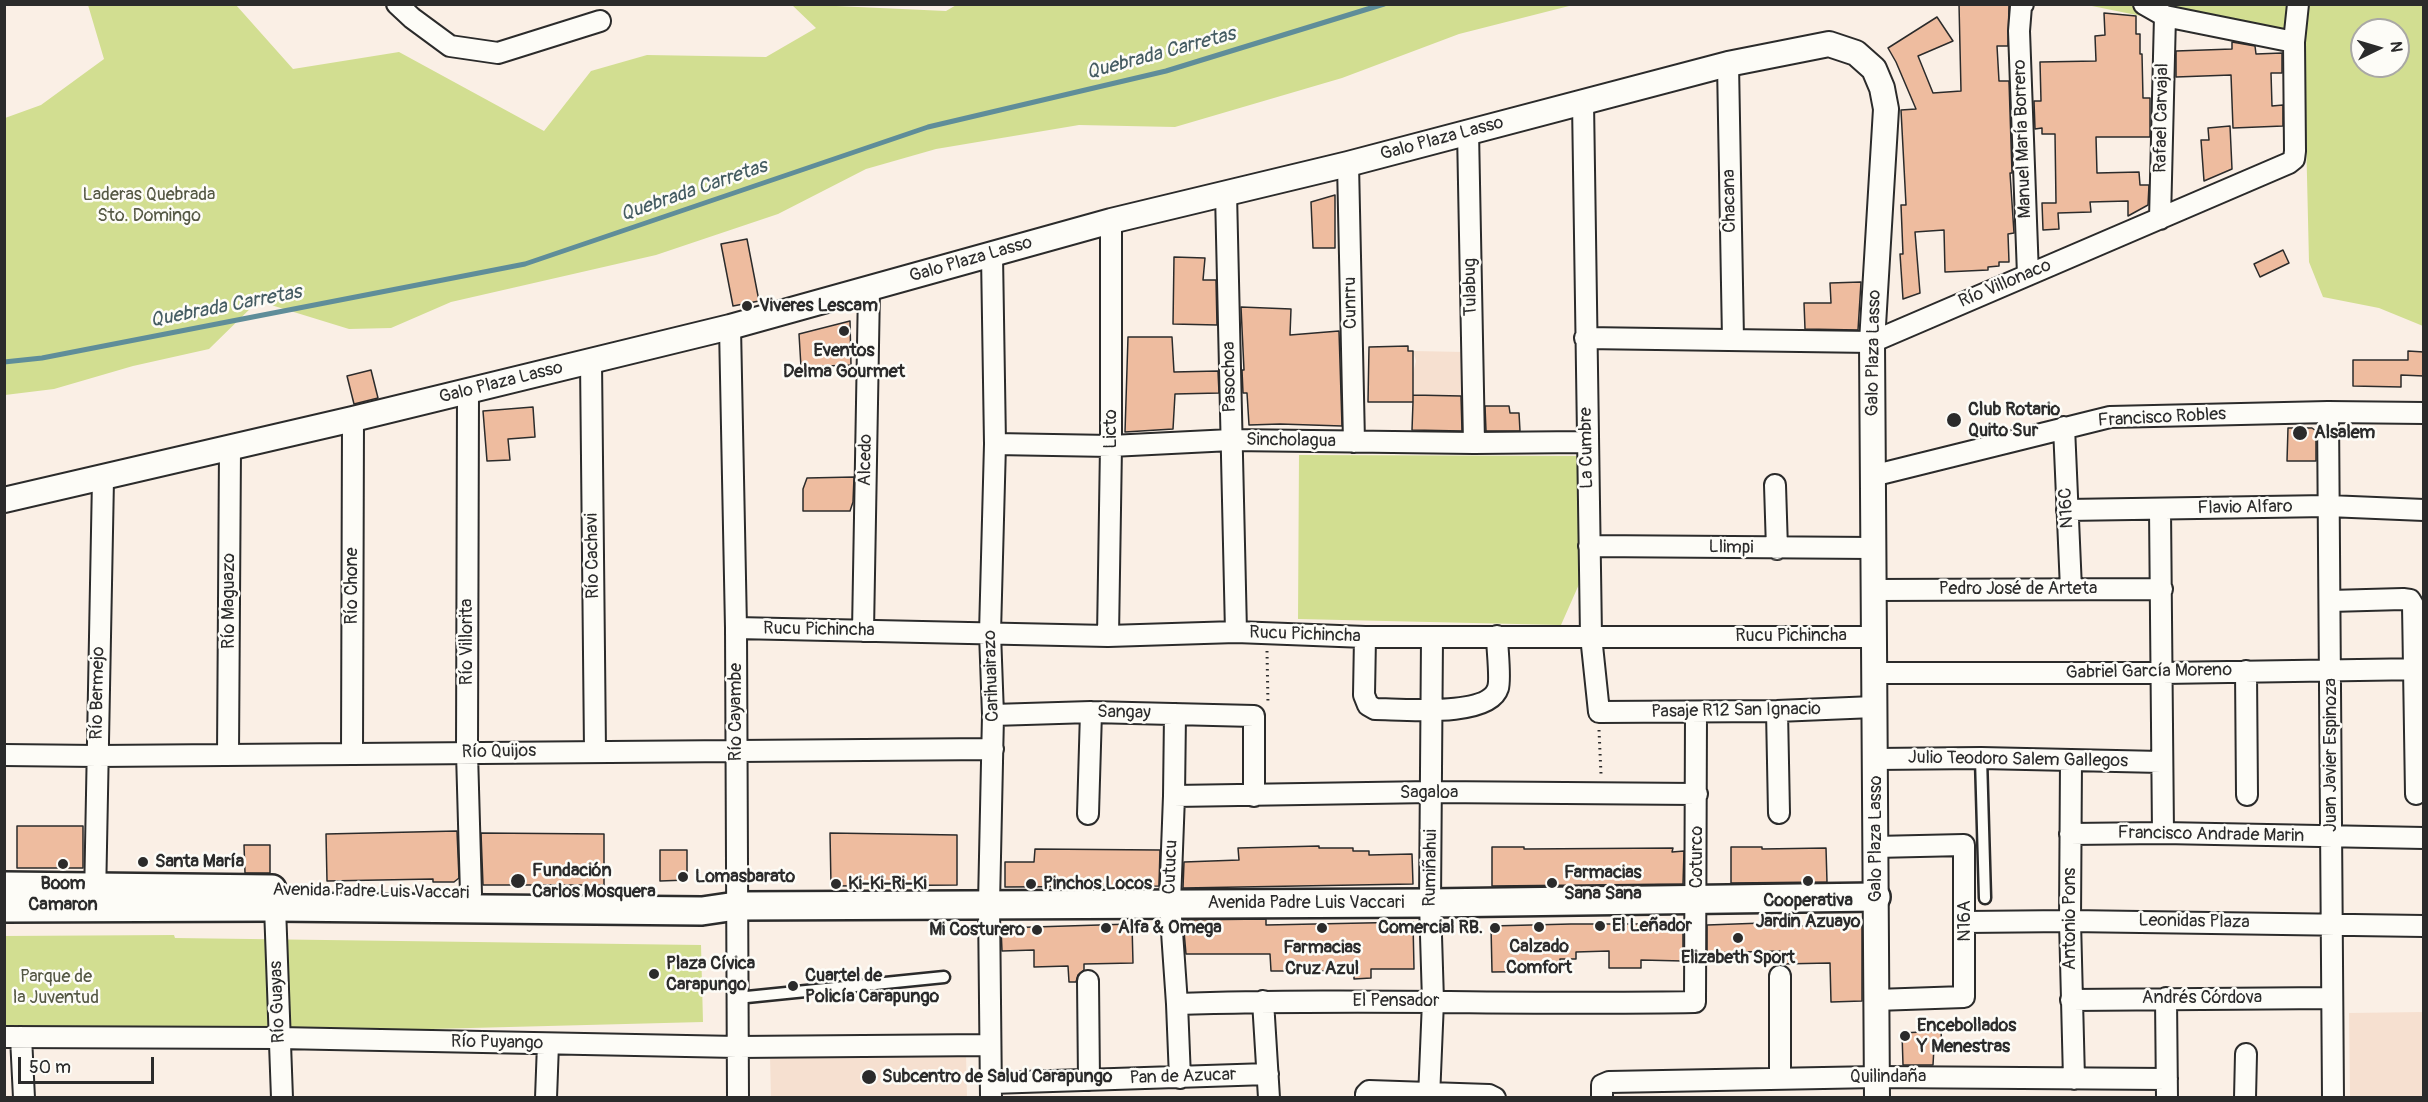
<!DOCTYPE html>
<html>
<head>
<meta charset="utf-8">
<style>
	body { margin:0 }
	#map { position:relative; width:2428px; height:1102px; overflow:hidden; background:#faefe5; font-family:Pangolin,sans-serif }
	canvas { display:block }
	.frame { position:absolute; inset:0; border:6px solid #2b2b2b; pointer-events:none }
	.north { position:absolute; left:2350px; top:18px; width:60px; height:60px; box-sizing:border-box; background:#fdfcf7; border:2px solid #a9a8a5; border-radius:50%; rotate:85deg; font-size:16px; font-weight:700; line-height:24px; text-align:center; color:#2b2b2b }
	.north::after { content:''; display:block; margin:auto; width:21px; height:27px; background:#2b2b2b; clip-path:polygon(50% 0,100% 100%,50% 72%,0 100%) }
	.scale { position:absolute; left:18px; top:1057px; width:136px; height:27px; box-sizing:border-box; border:3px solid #2b2b2b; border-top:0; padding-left:8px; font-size:18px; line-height:21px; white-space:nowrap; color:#2b2b2b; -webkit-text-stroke:4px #fdfcf7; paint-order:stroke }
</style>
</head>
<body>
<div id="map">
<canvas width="2428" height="1102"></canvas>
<div class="frame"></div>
<div class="north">N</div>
<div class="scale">50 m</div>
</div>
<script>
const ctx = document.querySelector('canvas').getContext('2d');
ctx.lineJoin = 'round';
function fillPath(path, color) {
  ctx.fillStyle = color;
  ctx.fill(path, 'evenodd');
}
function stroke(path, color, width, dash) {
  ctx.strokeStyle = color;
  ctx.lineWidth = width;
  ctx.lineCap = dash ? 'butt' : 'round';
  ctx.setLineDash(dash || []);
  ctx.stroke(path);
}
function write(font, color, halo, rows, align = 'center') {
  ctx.font = font + ' Pangolin,sans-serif';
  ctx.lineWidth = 5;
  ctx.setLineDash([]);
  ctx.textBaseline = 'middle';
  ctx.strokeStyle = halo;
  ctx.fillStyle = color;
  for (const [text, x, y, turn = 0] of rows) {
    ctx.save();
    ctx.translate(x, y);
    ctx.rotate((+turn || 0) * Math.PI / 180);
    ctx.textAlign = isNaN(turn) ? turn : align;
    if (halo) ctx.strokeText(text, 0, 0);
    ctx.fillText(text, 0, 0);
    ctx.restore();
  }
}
const built = new Path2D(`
	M1413,351L1465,352V396L1462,401L1414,400L1413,373L1416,361Z
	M2423,1012V1097H2350L2349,1013Z
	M966,1053L967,1097H771L770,1056Z`);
const green = new Path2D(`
	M834,4L836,6L946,11L958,4L1573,5L1459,34L1342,78L1175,127L1079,125L936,149L866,169L778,214L656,255L451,302L391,328L349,329L258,301L209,349L133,366L54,389L5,395V118L41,105L104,59L88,5H236L293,69L399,52L544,131L591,71L647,55L766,57L816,28L792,5Z
	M2087,5H2423V326L2379,308L2323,297L2309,262L2304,49ZM2362,30H2398V66H2362Z
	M1299,455L1579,456L1580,582L1561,625L1298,619Z
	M174,935L175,938L701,945L703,1022L5,1040L4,936Z`);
const stream = new Path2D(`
	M4,362L42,358L525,264L928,127L1166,71L1384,4`);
const building = new Path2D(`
	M1959,4H2009L2008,46H1997L1999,81H2009L2012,173H2010L2014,233L2008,234L2009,262H1999V266L1988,267V270L1945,272L1944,230L1915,232L1920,293L1903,299L1900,254H1903L1901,205H1906L1901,110L1916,109L1896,62L1888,48L1937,17L1953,41L1918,56L1933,93L1961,91Z
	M2104,13L2136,16V34H2140V54H2142L2143,98H2150V137H2096L2097,173L2139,172L2140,185H2149L2148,205L2128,216V201L2090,202L2091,212L2058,213L2059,229L2043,230L2042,203H2056L2055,134H2042V128L2035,129L2034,101H2041L2040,62L2096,61L2095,36L2105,35Z
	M2232,42L2255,46L2256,54L2282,53V73H2271L2272,106L2283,105V126L2233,128L2231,75L2176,77V51L2232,49Z
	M2230,126L2232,169L2204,181L2201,140H2209L2208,128Z
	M1335,195V248H1313L1311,202Z
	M747,239L759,301L733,306L721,244Z
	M2283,250L2289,263L2260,277L2254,264Z
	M1174,257L1205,258L1203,280H1216L1217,325L1173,324Z
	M1861,282L1858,330L1805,329L1804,303H1831L1830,283Z
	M1241,307L1291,309L1290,335L1339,331L1342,426L1280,424L1249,425L1247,393H1243L1242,370H1244Z
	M850,321L851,365L801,367L799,334Z
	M1128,337H1172L1174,372L1218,371L1219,393L1175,394L1173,429L1125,432Z
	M1408,346V351H1413V402V395L1461,396L1462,431L1412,430L1413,402H1368L1369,347Z
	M2408,351L2424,352V376L2401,375V387L2353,386V360H2408Z
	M371,370L378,398L354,404L347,376Z
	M1485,406H1509L1510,413H1519L1520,431H1486Z
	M533,407L535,437L508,439L510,460L487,461L483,411Z
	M2288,428H2312L2316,431V461H2287Z
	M854,477L853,502L850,511H803V489L807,478Z
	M17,826H83V868H17Z
	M457,831L459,878L454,882H433V879L327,881L326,834Z
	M481,833L604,834V885H483Z
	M830,833L957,835V885L831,886Z
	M244,845H270V873H245Z
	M1319,846V848H1353V851H1369V855L1412,854L1413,884L1183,888L1184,862L1239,860L1238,848Z
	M1492,847H1524V849L1673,848L1672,852L1684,851L1683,884L1492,886Z
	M1731,847H1762V849L1826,848L1827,882L1731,883Z
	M1035,849L1160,850L1159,886L1005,887V862H1034Z
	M660,850H687V880L660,881Z
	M1266,919V925L1413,922L1414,969H1371V978L1354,979V971H1271L1270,954H1186L1183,920Z
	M1763,923V926H1862V1001L1831,1002L1830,963L1780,964V951L1707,953V925Z
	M1132,924L1133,963L1084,964V970L1078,975L1076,982H1069L1068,966L1034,967V950L1002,951L1001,928Z
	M1571,924H1683V961L1641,960V968H1609V951L1576,952V959H1560V971L1492,972L1491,926Z
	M1941,1031L1942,1047H1934L1933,1065H1903L1902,1033Z`);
const path = new Path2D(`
	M1267,651L1268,704
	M1599,730L1601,774`);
const service = new Path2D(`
	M1981,758L1985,898
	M737,998L944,977`);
const minor = new Path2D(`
	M397,4L412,18L450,46L498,53L600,21
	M2023,4L2021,6L2019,31L2028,275
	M2144,4L2165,16L2294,42
	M1728,64L1733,339
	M1583,102L1591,636L1599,712L1777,711L1874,707
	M1468,131L1474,443
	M1348,164L1354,442
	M1226,193L1236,632
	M2160,219L2165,16
	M730,327L736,628L738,1098
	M1585,338L1872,342L2289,163L2294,159L2295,151L2294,42L2298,4
	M591,361L595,751
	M468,391L467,753L471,894
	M2328,412L2333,1098
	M2064,427L2071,589
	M995,444L1111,446L1231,440L1474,443L1586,442
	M1872,476L2110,417L2328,412L2424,413
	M1775,485L1777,549
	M2160,509L2163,833
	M2067,510L2328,506L2424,510
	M1589,546L1873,548
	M1874,590L2162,589
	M2330,601L2403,599L2410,600L2413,605L2416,794
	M736,628L1108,636L1236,632L1365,637H1873
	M863,631L869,289
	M1108,636L1111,446V221
	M1365,637L1364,695L1368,705L1375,709C1401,709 1489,718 1498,688C1501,679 1497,648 1497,636
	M2246,671L2247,795
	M1874,673H2163L2424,669
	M1777,711L1779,813
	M1696,713L1695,1002C1522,1005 1349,998 1177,1004L1170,903L1174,796L1432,792L1697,794
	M993,715L1091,712L1254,716V796
	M228,754L230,448
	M352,754L353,419
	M4,755L97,756L993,749
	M1875,759L1981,758L2161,762
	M2071,760L2070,921L2074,1079
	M1174,796L1175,714
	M1088,814L1091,712
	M2070,834L2163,833L2424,838
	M1875,847L1964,845V997L1876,1000
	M95,899L103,479
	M275,907L282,1098
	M1965,922L2070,921L2424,926
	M1780,976V1079
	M1088,981L1089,1080
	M2166,998L2167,1098
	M2071,1000L2332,998
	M1263,1001L1269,1098
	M1177,1004L1180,1078
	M4,1037L279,1038L737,1047L990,1045
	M21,1037L24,1098
	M991,1083L1268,1074
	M546,1098L548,1044
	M991,1098L989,904L993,715L990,633L995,444L992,255
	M1366,1098V1094L1369,1091L1489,1095L1495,1098
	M1429,1098L1433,1001L1430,903L1432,638
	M1602,1098V1085L1609,1082L1877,1077L2167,1079
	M2245,1098L2246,1054`);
const tertiary = new Path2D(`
	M4,500L353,419L730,327L1111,221L1348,164L1728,64L1829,44L1856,53L1874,69L1882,88L1886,109L1872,342L1877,1098`);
const secondary = new Path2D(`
	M4,886L272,889
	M4,908L275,907L702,911L736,906L1430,903L1876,897`);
const markers = [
	[747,306,6,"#2b2b2b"],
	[844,331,6,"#2b2b2b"],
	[1954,420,8,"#2b2b2b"],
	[2300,433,8,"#2b2b2b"],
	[143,862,6,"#2b2b2b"],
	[63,864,6,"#2b2b2b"],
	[683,877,6,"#2b2b2b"],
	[518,881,8,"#2b2b2b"],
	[1808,881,6,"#2b2b2b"],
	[1552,883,6,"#2b2b2b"],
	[836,884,6,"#2b2b2b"],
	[1031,884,6,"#2b2b2b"],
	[1600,926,6,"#2b2b2b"],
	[1539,927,6,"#2b2b2b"],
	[1106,928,6,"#2b2b2b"],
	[1322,928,6,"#2b2b2b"],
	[1495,928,6,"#2b2b2b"],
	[1037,930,6,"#2b2b2b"],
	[1738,938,6,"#2b2b2b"],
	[654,974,6,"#2b2b2b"],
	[793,986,6,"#2b2b2b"],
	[1905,1036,6,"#2b2b2b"],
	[869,1077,8,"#2b2b2b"]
];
const streetNames = [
	["Rafael Carvajal",2162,118,-89],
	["Galo Plaza Lasso",1442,139,-15],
	["Manuel María Borrero",2023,139,-92],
	["Chacana",1730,201,-91],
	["Galo Plaza Lasso",971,260,-16],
	["Río Villonaco",2005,284,-23],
	["Tulabug",1471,287,-91],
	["Cunrru",1351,303,-91],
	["Galo Plaza Lasso",1874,353,-89],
	["Pasochoa",1230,377,-91],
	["Galo Plaza Lasso",501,383,-14],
	["Francisco Robles",2162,418,-3],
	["Licto",1111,429,-90],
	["Sincholagua",1291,441,1],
	["La Cumbre",1587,448,-91],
	["Alcedo",866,460,-89],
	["N16C",2067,508,-93],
	["Flavio Alfaro",2245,508,-1],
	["Llimpi",1731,548,1],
	["Río Cachavi",593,556,-91],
	["Río Chone",352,586,-90],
	["Pedro José de Arteta",2018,589],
	["Río Maguazo",229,601,-90],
	["Rucu Pichincha",819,630,1],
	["Rucu Pichincha",1305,635,2],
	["Rucu Pichincha",1791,636],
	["Río Villorita",467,642,-90],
	["Gabriel García Moreno",2149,672,-1],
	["Carihuairazo",992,676,-92],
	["Río Bermejo",98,693,-89],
	["Pasaje R12 San Ignacio",1736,711,-1],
	["Río Cayambe",736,712,-90],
	["Sangay",1124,713,1],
	["Río Quijos",499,752,-1],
	["Juan Javier Espinoza",2331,755,-90],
	["Julio Teodoro Salem Gallegos",2018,760,1],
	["Sagaloa",1429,793],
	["Francisco Andrade Marin",2211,835,1],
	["Galo Plaza Lasso",1876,839,-90],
	["Coturco",1697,857,-90],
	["Cutucu",1171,867,-88],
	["Rumiñahui",1431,868,-89],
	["Avenida Padre Luis Vaccari",371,892,1],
	["Avenida Padre Luis Vaccari",1306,903],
	["Antonio Pons",2070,919,-90],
	["N16A",1965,921,-90],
	["Leonidas Plaza",2194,922,1],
	["Andrés Córdova",2202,998],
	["El Pensador",1396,1001],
	["Río Guayas",278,1002,-92],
	["Río Puyango",497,1043,1],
	["Pan de Azucar",1183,1077,-2],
	["Quilindaña",1888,1077]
];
const parkNames = [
	["Laderas Quebrada",149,195],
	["Sto. Domingo",149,216],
	["Parque de",56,977],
	["la Juventud",56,998]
];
const poiNames = [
	["Viveres Lescam",759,306],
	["Eventos",844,351,"center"],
	["Delma Gourmet",844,372,"center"],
	["Club Rotario",1968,410],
	["Quito Sur",1968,431],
	["Alsalem",2314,433],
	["Santa María",155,862],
	["Fundación",532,871],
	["Carlos Mosquera",532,892],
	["Farmacias",1564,873],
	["Sana Sana",1564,894],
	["Lomasbarato",695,877],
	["Boom",63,884,"center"],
	["Camaron",63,905,"center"],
	["Ki-Ki-Ri-Ki",848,884],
	["Pinchos Locos",1043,884],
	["Cooperativa",1808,901,"center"],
	["Jardin Azuayo",1808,922,"center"],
	["El Leñador",1612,926],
	["Alfa & Omega",1118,928],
	["Comercial RB.",1483,928,"right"],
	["Mi Costurero",1025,930,"right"],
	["Calzado",1539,947,"center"],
	["Comfort",1539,968,"center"],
	["Farmacias",1322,948,"center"],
	["Cruz Azul",1322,969,"center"],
	["Elizabeth Sport",1738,958,"center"],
	["Plaza Cívica",666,964],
	["Carapungo",666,985],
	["Cuartel de",805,976],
	["Policía Carapungo",805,997],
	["Encebollados",1917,1026],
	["Y Menestras",1917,1047],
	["Subcentro de Salud Carapungo",882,1077]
];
const waterNames = [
	["Quebrada Carretas",1161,54,-15],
	["Quebrada Carretas",694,191,-19],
	["Quebrada Carretas",226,307,-11]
];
fillPath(built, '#f6e0d0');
fillPath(green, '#d2de91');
stroke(stream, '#5f8d99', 5);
fillPath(building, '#eebc9f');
stroke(building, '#2b2b2b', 1.5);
stroke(service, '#2b2b2b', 15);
stroke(minor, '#2b2b2b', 24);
stroke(tertiary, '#2b2b2b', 28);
stroke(secondary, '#2b2b2b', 32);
stroke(path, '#2b2b2b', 3, [1.5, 4.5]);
stroke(service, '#fdfcf7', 10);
stroke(minor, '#fdfcf7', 20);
stroke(tertiary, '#fdfcf7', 24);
stroke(secondary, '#fdfcf7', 27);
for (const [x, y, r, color] of markers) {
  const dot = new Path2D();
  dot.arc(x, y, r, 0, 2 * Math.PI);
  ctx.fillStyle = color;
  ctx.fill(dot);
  stroke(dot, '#fdfcf7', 2);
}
write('18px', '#2b2b2b', '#fdfcf7', streetNames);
write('18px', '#555844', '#fdfcf7', parkNames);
write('bold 18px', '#2b2b2b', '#fdfcf7', poiNames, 'left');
write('italic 20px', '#455c62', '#fdfcf7', waterNames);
</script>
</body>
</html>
